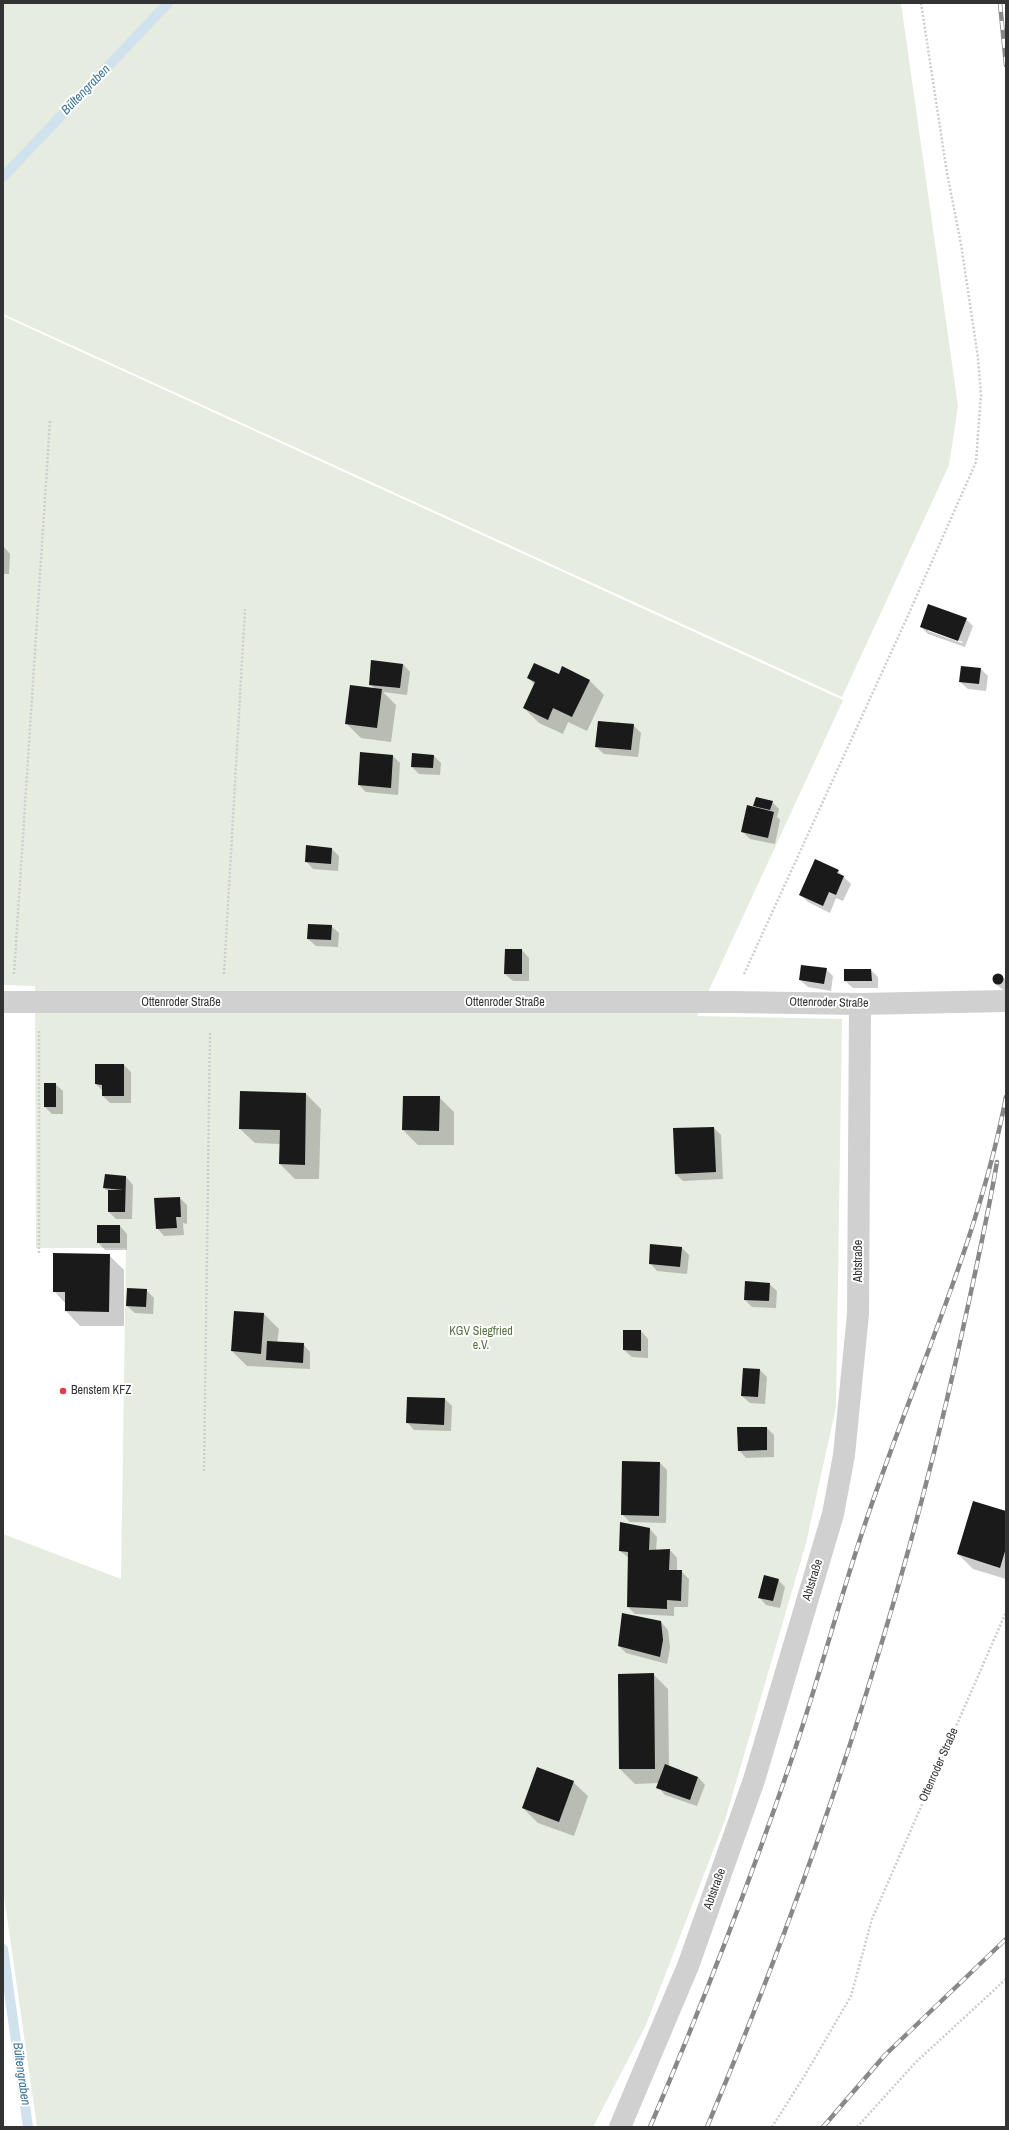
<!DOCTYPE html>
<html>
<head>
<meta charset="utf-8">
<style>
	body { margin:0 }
	#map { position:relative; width:1009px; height:2130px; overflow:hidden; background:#fff; font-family:"Archivo Narrow",sans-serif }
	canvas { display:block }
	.frame { position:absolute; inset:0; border:4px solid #333; pointer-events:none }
</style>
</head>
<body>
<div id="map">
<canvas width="1009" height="2130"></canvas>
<div class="frame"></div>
</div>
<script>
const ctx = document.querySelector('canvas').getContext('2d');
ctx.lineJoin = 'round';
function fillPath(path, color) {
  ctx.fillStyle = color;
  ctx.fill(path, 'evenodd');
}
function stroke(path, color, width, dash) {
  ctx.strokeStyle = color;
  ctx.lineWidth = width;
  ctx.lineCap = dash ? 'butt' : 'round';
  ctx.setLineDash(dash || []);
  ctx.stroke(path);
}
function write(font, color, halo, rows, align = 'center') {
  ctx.font = font + ' "Archivo Narrow",sans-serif';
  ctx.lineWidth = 4;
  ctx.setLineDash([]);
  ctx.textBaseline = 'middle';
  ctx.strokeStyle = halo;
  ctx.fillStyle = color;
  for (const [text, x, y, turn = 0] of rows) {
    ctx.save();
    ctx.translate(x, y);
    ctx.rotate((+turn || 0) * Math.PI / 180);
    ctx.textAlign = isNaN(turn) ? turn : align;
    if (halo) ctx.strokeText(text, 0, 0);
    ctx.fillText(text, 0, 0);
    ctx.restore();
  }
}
const green = new Path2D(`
	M3,3H901L958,406L949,465L842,697L3,314Z
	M3,316L843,700L697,1016L842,1019L836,1407L806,1543L725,1820L645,2027L593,2127H37L3,1889V1534L121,1579L126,1248H36L35,986L3,985Z`);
const shadow = new Path2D(`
	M3,546L10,554L9,574H3Z
	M966,619L973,626L965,647L928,634L921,627ZM928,629L963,642L962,643L928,631Z
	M403,664L410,672L407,695L383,692L396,705L391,742L361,738L346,723L375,689L370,684Z
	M981,669L988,676L986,691L968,689L960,682Z
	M559,676L590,681L604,695L587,731L568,722L563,734L539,723L524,708L535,685L528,678Z
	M633,725L641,733L638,757L604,754L596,747Z
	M361,753L393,756L400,763L398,795L366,792L359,785Z
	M434,756L441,763L440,775L419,774L412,767Z
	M772,802L779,809L777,817L780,820L775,844L750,839L742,831L758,809L755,806Z
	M332,849L339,856L338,871L313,869L306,861Z
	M838,871L851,884L843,901L836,898L830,913L808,902L800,895Z
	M331,926L339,933L338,947L316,946L308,939Z
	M522,950L529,958V981H513L505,974Z
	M826,969L833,976L831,991L808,987L800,980Z
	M871,970L878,977V988H853L845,981Z
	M999,974L1006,980V992L994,983L995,975Z
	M124,1065L131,1072V1103H110L103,1096V1091L96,1084Z
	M55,1084L63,1091V1114H52L45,1107Z
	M306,1094L321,1109L319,1179H295L280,1164V1144L255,1143L240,1129Z
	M439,1097L454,1112V1145H418L403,1130Z
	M714,1128L721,1135L723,1179L683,1181L676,1174Z
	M126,1177L133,1185L132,1219H116L109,1212V1192L104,1188Z
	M180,1198L187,1205V1224L183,1223L184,1235L164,1236L157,1228Z
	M98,1226H120L127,1234V1250H105L98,1242Z
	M682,1248L689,1255L687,1274L657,1271L650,1263Z
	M109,1255L124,1270V1326H80L66,1311V1304L54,1291Z
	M769,1284L777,1291L776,1308L752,1307L745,1300Z
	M146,1290L154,1298L153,1314L135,1313L127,1306Z
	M264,1314L279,1329L277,1343L303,1344L310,1352V1369L247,1366L232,1351Z
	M641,1331L648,1339V1358L632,1357L624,1350Z
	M760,1370L767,1377L765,1404L750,1403L742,1396Z
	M445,1399L452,1406L451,1431L414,1430L407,1422Z
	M767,1428L774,1435V1457L746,1458L739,1450Z
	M660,1463L667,1470L666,1523L630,1522L622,1514Z
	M1006,1512V1579L973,1569L958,1554Z
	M650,1529L657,1537L656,1551L670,1550L677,1558V1571H681L689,1579L688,1607H674V1616L635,1614L628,1607L629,1558L620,1551Z
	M778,1580L785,1587L780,1608L766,1605L759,1597Z
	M661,1622L668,1630L670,1648L667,1664L626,1653L619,1646Z
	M653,1674L668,1689L669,1767L698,1777L705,1785L697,1806L665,1795L658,1787L659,1783L635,1784L620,1769Z
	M573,1782L588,1796L574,1836L538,1823L523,1808Z`);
const stream = new Path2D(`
	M3,177L168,3
	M3,1949L28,2127`);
const building = new Path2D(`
	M928,604L967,618L958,641L920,627Z
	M371,660L403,664L400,688L369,685Z
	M534,663L559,674L562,666L590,680L572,717L553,708L548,720L523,708L535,682L527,678Z
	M961,666L981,668L979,684L959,682Z
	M350,685L382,689L377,728L345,724Z
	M598,721L634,724L631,750L595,747Z
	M360,752L393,755L391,788L358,785Z
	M412,753L434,755L433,768L411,767Z
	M756,797L773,801L770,810L753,806Z
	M747,805L774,812L768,838L741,832Z
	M306,845L332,848L331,864L305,862Z
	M815,859L839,870L837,873L844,876L836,895L829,892L823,906L799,895Z
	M308,924L332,925L331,940L307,939Z
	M505,949H522V974H504Z
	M801,965L827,968L824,984L799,980Z
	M844,969H871L872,981H844Z
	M992.5 979a5.5 5.5 0 1 1 11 0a5.5 5.5 0 1 1-11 0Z
	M95,1064H124V1096H102V1085L95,1084Z
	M44,1083H56V1107H44Z
	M240,1091L306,1093L305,1165L279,1164L280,1130L239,1129Z
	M403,1096H440L439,1131L402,1130Z
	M714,1127L716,1172L675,1174L673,1128Z
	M105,1174L126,1176L125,1212H108V1190H123L103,1188Z
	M180,1197L181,1217H176L177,1228L156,1229L154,1198Z
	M97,1225H120V1243H97Z
	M650,1244L682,1247L680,1267L649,1264Z
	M53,1253L110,1254L109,1312L65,1311V1292H53Z
	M745,1281L770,1283L769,1301L744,1300Z
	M127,1288L147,1289L146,1307L126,1306Z
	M234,1311L264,1313L261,1354L231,1351Z
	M623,1330H641V1351L623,1350Z
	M267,1341L304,1343L303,1363L266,1360Z
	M743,1368L760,1369L758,1397L741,1396Z
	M407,1397L445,1398L444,1425L406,1423Z
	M737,1427H767V1450L738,1451Z
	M622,1461L660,1462L659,1516L621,1515Z
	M973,1501L1006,1511V1548L1000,1568L957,1554Z
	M620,1522L650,1528L649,1550L670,1549L669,1570H682L681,1601L667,1600V1609L627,1607L628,1552L619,1551Z
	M764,1575L779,1579L773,1601L758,1598Z
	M622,1613L661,1621L663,1640L660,1657L618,1646Z
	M654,1673L655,1769H619L618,1674Z
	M665,1764L698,1777L690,1800L656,1788Z
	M537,1767L574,1781L559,1822L522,1808Z`);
const path = new Path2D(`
	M14,974L50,421
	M224,974L245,609
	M744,974L906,620L976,462L981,395L978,358L961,244L947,173L921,3
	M39,1253V1030
	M204,1471L210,1031
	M772,2127L805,2075L851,1996L872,1919L1006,1612
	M857,2127L915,2063L1006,1979`);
const minor = new Path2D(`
	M3,1002H732L860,1004L1006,1001
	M620,2127L688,1966L754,1780L833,1514L844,1455L858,1314L860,1004`);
const rail = new Path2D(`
	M1000,3L1006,65
	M650,2127C701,2008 748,1887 790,1764C818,1683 839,1600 867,1518C914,1378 978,1243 1006,1097
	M707,2127C813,1876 897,1622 957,1356C971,1291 986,1227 997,1162
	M823,2127L885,2055L1006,1939`);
const markers = [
	[63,1391,4,"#e63946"]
];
const streetNames = [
	["Ottenroder Straße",181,1003],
	["Ottenroder Straße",505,1003],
	["Ottenroder Straße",829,1003,1],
	["Abtstraße",859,1261,-90],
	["Abtstraße",813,1580,-73],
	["Ottenroder Straße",939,1765,-66],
	["Abtstraße",715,1889,-70]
];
const parkNames = [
	["KGV Siegfried",481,1332],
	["e.V.",481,1346]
];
const poiNames = [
	["Benstem KFZ",71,1391]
];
const waterNames = [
	["Bültengraben",86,90,-46],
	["Bültengraben",21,2074,82]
];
fillPath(green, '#e6ecdf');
fillPath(shadow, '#0003');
stroke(stream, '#cfe2ee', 10);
fillPath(building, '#1a1a1a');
stroke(path, '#cdcdcd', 2.5, [2, 2]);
stroke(minor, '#d0d0d0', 22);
stroke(rail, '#888', 4.5);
stroke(rail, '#fff', 3, [9]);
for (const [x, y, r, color] of markers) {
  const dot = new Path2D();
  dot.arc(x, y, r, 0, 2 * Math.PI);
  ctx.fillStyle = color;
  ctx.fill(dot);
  stroke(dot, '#fff', 1.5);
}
write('12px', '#333', '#fff', streetNames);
write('12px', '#56703f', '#fff', parkNames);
write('12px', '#333', '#fff', poiNames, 'left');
write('italic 13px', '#3f7597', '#fff', waterNames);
</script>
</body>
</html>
